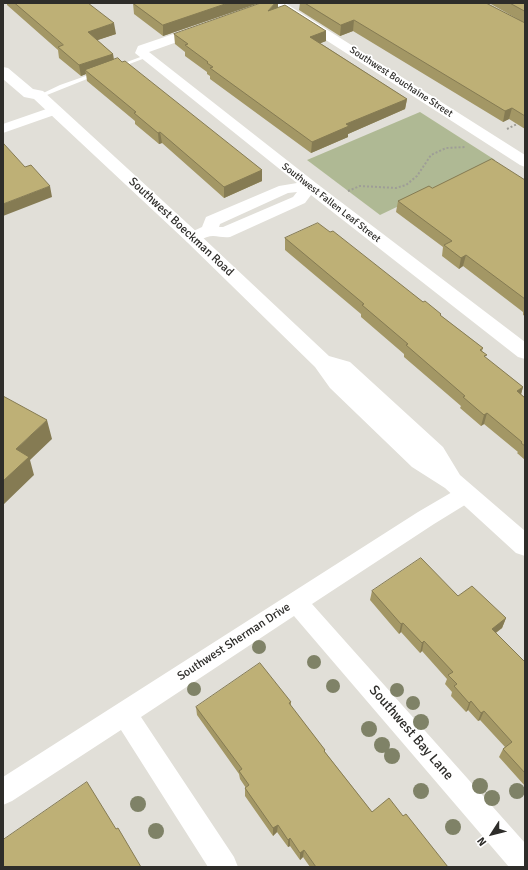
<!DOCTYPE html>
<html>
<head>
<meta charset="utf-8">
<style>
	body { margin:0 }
	#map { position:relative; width:528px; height:870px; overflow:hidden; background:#e1dfd8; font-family:Signika,sans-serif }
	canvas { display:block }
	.frame { position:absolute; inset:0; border:4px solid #2e2d2a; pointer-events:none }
	.north { position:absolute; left:472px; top:814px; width:40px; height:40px; -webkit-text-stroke:3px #fff; paint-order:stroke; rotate:234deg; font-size:11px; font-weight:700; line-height:16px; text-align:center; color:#2e2d2a }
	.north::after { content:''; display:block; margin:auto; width:14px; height:18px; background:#2e2d2a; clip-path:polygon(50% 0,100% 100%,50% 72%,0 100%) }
</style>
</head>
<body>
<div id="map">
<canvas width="528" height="870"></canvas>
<div class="frame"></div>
<div class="north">N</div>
</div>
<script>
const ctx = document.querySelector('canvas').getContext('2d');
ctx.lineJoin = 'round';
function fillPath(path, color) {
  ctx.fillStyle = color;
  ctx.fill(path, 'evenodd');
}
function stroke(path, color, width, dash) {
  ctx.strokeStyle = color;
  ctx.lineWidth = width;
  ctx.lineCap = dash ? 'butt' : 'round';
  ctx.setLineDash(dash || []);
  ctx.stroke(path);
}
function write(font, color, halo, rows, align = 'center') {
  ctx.font = font + ' Signika,sans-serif';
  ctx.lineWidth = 3.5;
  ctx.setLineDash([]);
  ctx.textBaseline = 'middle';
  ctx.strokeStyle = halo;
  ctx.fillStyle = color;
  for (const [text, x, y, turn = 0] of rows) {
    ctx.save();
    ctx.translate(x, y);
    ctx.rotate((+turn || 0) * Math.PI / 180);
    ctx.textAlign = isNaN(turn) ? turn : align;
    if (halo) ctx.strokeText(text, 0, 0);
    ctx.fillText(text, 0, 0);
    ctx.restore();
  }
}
const green = new Path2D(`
	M420,112L495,160L380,215L307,160Z`);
const path = new Path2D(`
	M507,129L525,120
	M348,191L360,186L396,188L406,185L417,176L431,155L446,148L466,147`);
const service = new Path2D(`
	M143,56L148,57L116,69L111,68Z
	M97,72L102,73L42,97L37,96L60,85Z`);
const minor = new Path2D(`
	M271,3H285L525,155V167L520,165L273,6Z
	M200,25L205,26L206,29L205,32L149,52L316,183L525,342V359L518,357L311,195L305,203L230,237C223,238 219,236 213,236C203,236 198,245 187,242L185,238L187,234L202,227L206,217L279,186L297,183L135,53L138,46ZM297,192L293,197L223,227H219L220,224L288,193Z
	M55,106L60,107L62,110L60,113L3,133V124Z
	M466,486L473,488L477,494L473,500L434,524L312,604L525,843V867H509L294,616L141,717L234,857L238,867H208L121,730L12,801L3,805V777L418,512L459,488Z`);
const secondary = new Path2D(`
	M3,67L8,68L33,89L43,91L199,234L329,356L350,362L443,447L460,475L525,531V556L516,553L445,488L412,467L330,388L315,367L187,242L34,99L24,97L3,79Z`);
const trees = [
	[259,647,7],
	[314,662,7],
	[333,686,7],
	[194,689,7],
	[397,690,7],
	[413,703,7],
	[421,722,8],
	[369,729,8],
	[382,745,8],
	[392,756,8],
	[480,786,8],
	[421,791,8],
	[517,791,8],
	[492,798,8],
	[138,804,8],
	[453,827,8],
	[156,831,8]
];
const wall = new Path2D(`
	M7,3H88L116,34L97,40L113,54L114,60L122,62L262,170V181L224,198L162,143L159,144L135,124V121L87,81L86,74L81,76L59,58L58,50L7,5Z
	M133,3H259L163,36L134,14Z
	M300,3H486L521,21L489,3H525V129L509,119L503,122L353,31L340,36L299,10Z
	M278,8L326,31V41L320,43L407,99L405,109L348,134V137L311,153L210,79V76L207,74V72L185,56V52L175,44L174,34Z
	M525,180V316L523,315V312L463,266L459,269L442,256L443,247L396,212L398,201L432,188Z
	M330,232L423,302L483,348L482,351L486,358L523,387L521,394L525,398V460L517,453L518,452L484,424L481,426L460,408L461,406L404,357V354L361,317V314L285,250V238Z
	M372,591L458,596L506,618L502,628L496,633L525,662V786L499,757L503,749L505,747L480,720L478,721L468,710L466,712L451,696L452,692L445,684L447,679L422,651L420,653L401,632L399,634L370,600Z
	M291,702V706L325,750V752L372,812L403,816L448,867H310L303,857L300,860L290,846L288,847L277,832L273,836L245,796V788H246L240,779L239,774L197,715L196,707Z`);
const shadedWall = new Path2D(`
	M228,3H259L163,36V25Z
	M275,3H278V11H268Z
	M354,20L353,31L340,36L341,25Z
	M114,23L116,34L89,43L88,32Z
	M326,31V41L309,48L310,37Z
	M113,54L114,64L85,70L86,74L81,76L79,65Z
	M407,99L405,109L348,134V137L311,153L312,142L346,124Z
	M512,108L509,119L503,122L505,111Z
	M160,132L162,143L159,144L158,133Z
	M262,170V181L224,198V187Z
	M50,186L52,197L3,216V204Z
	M466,255L463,266L459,269L461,258Z
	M523,387L520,398L517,391Z
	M487,413L484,424L481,426L484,415Z
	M47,420L52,439L30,460L34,475L3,505V481L16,449Z
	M506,618L502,628L488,638L492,629Z
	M403,623L401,632L399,634L401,624Z
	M424,641L422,651L420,653L422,643Z
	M471,701L468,710L466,712L469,703Z
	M484,711L480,720L478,721L481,713Z
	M278,825L277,832L273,836V828Z
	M290,838V846L288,847V840Z
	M304,850L303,857L300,860V853Z`);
const building = new Path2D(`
	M15,3H88L114,23L88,32L113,54L79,65L58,47L63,45Z
	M133,3H228L163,25Z
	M261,3H275L268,11L285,5L326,31L310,37L407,99L346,124L349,126L312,142L210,68L213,67L207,63L208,62L185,45L188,44L174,34Z
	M305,3H486L525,23V116L512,108L505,111L354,20L341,25Z
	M510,3H525V11Z
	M118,58L122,62L125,61L262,170L224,187L160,132L158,133L134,113L136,112L85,70Z
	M4,144L25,167L31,165L50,186L3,204V145Z
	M492,159L525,180V299L466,255L461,258L444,245L452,241L398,201L429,186L432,188Z
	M318,223L330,232L333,231L423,302L425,301L441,314L440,315L483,348L480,350L487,355L484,356L523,387L517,391L525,398V446L521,443L522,442L487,413L484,415L463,397L465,396L406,345L408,344L362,305L364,304L285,238Z
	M3,396L47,420L16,449L29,457L3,481Z
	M421,558L458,596L472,586L506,618L492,629L525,662V773L503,749L512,742L484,711L481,713L471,701L469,703L454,686L457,684L448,675L453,672L424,641L422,643L403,623L401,624L372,591Z
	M260,663L291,702L289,703L325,750L324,751L372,812L389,798L403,816L406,814L448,867H316L304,850L300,853L290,838L288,840L278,825L273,828L245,788L249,785L239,771L242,769L196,707Z
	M87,782L116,829L118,828L141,867H3V840Z`);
const farStreetnames = [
	["Southwest Bouchaine Street",401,82,33],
	["Southwest Fallen Leaf Street",331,203,38]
];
const streetNames = [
	["Southwest Boeckman Road",181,227,43],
	["Southwest Sherman Drive",234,642,-33]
];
const nearStreetnames = [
	["Southwest Bay Lane",411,733,49]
];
fillPath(green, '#afb994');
stroke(path, '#9e9d97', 2, [2, 2]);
fillPath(service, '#fff');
fillPath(minor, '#fff');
fillPath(secondary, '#fff');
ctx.fillStyle = '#7f8267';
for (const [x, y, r] of trees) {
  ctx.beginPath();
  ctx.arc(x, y, r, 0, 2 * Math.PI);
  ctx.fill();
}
fillPath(wall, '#a39765');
fillPath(shadedWall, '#857b53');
fillPath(building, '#beb076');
stroke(building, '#857b53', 1);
write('10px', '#2e2d2a', '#fff', farStreetnames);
write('12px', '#2e2d2a', '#fff', streetNames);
write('14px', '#2e2d2a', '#fff', nearStreetnames);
</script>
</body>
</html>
